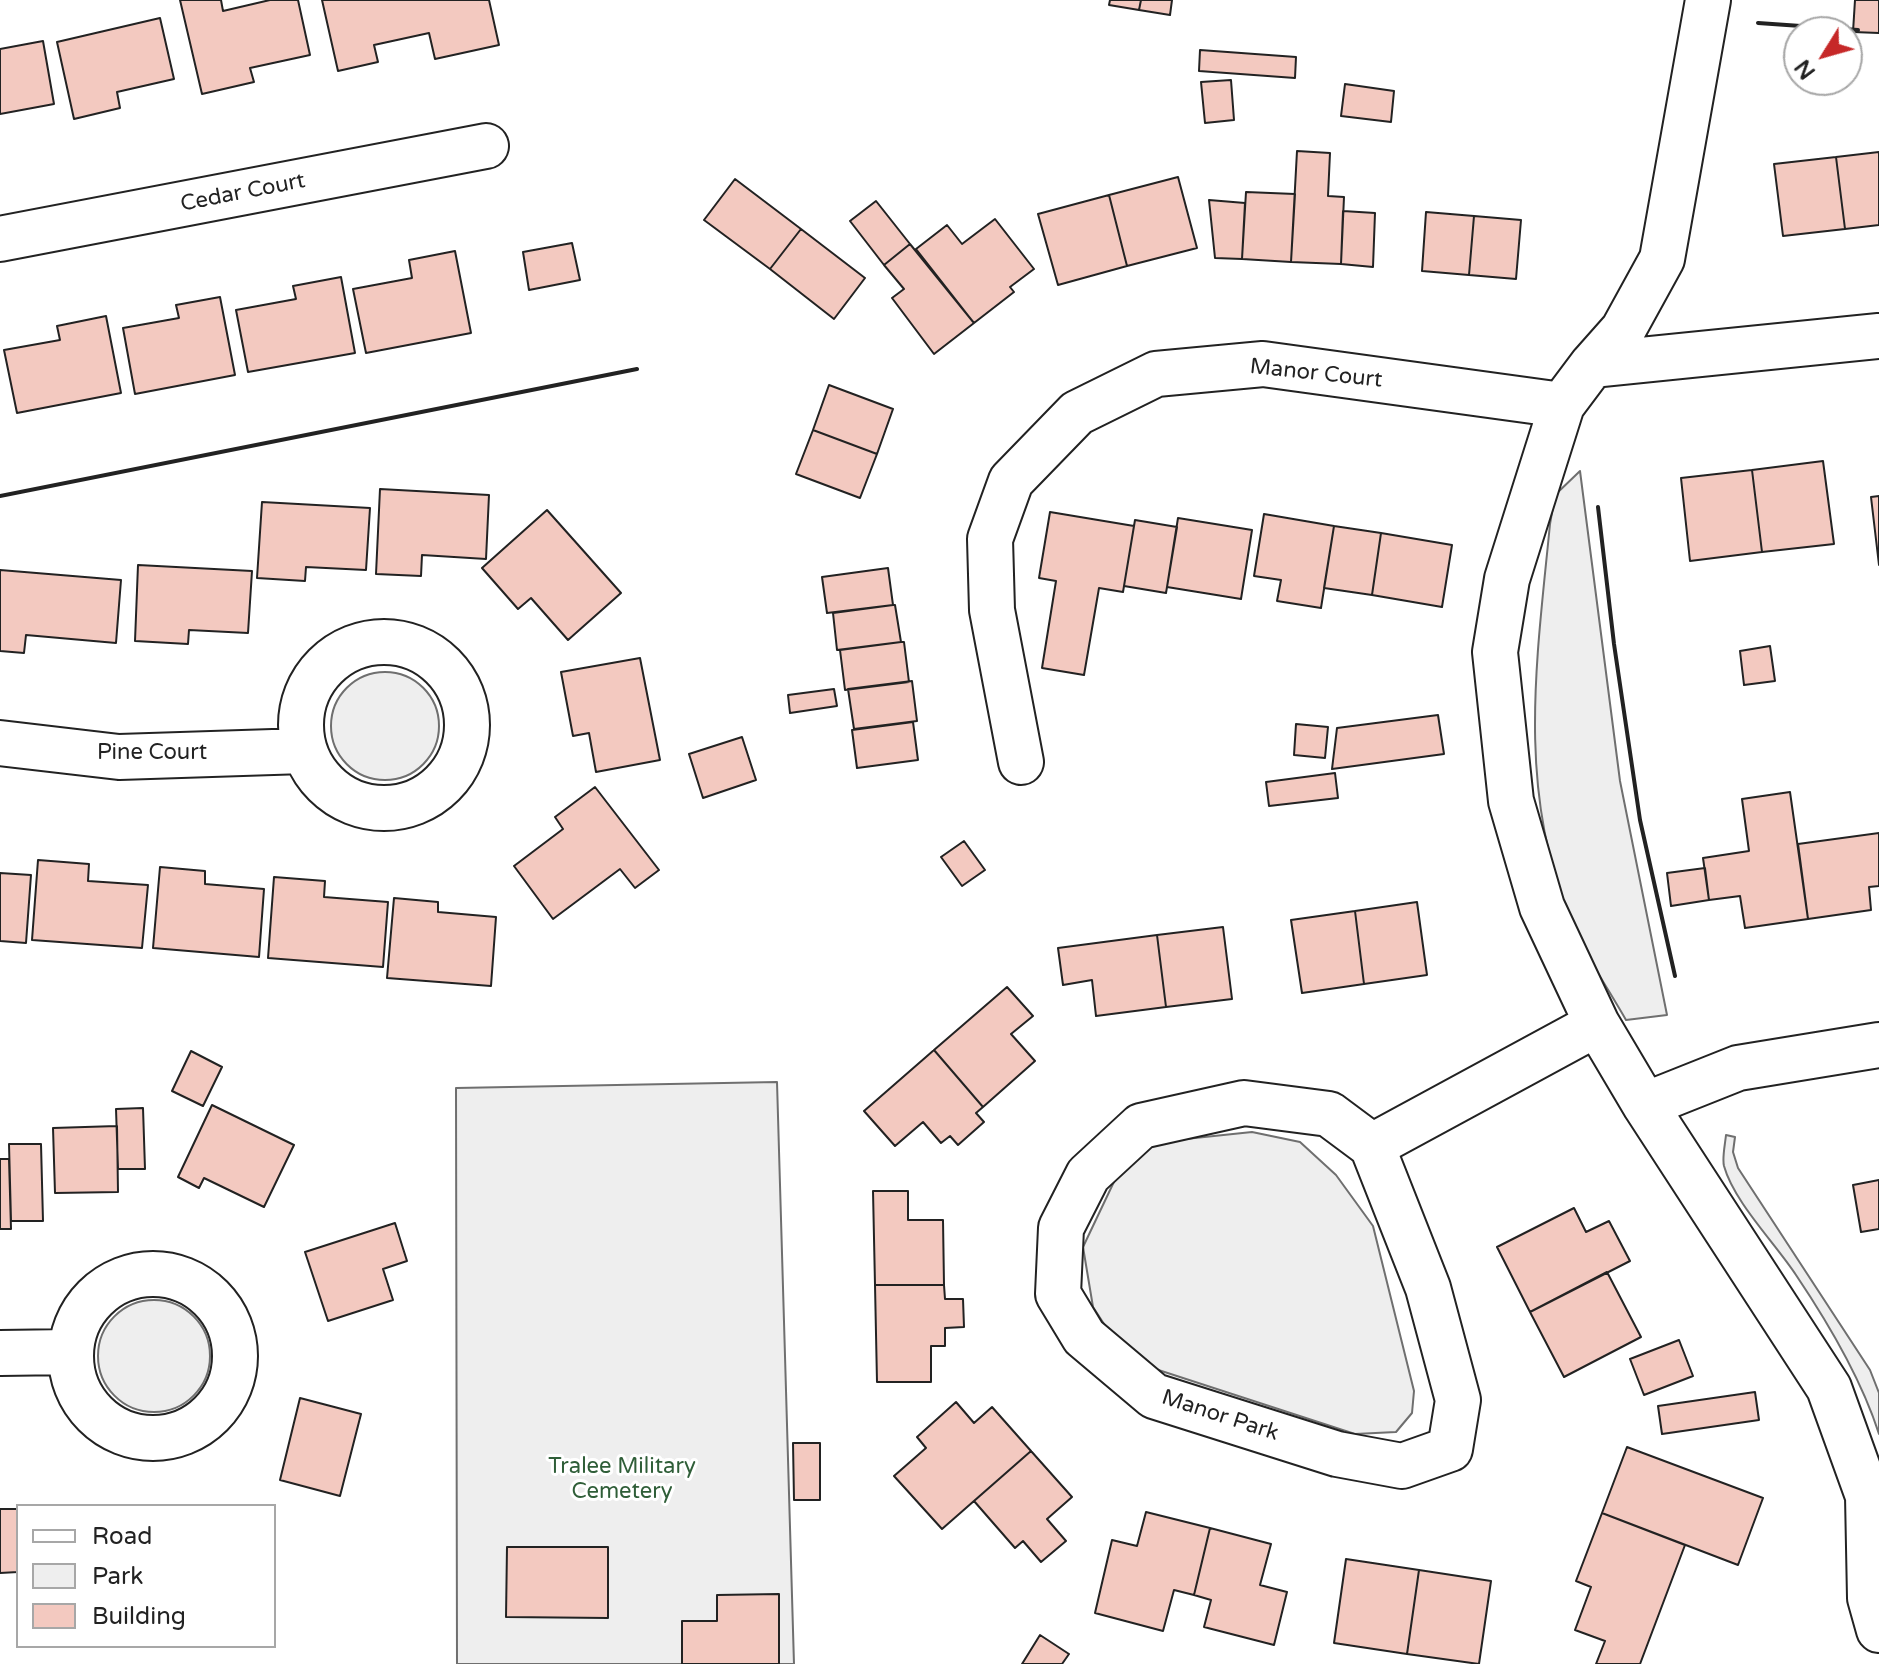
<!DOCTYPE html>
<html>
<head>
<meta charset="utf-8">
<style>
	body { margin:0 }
	#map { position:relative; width:1879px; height:1664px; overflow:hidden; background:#fff; font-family:"Varela Round",sans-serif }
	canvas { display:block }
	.legend { position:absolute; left:16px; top:1504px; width:260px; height:144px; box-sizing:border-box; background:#fff; border:2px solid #a7a7a7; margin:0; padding:10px 14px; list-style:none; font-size:24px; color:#222 }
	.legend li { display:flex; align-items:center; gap:16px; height:40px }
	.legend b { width:40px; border:2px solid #a7a7a7 }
	.north { position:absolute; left:1783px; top:16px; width:80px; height:80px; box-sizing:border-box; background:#fff; border:2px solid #a7a7a7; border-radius:50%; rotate:233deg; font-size:22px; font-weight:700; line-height:32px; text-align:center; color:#222 }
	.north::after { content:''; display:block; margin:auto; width:28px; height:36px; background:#c62828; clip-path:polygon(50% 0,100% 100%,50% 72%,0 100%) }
</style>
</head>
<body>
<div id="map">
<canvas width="1879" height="1664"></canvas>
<ul class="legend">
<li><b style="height:10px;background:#fff"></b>Road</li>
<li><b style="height:22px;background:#eee"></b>Park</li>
<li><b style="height:22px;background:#f3c9c0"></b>Building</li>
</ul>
<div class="north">N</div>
</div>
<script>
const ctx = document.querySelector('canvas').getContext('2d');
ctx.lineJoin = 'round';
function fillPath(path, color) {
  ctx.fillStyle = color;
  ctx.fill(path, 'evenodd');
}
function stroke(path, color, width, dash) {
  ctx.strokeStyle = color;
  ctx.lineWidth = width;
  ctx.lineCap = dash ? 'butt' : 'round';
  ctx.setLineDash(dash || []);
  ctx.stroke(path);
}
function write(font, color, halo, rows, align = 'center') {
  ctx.font = font + ' "Varela Round",sans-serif';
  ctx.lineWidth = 6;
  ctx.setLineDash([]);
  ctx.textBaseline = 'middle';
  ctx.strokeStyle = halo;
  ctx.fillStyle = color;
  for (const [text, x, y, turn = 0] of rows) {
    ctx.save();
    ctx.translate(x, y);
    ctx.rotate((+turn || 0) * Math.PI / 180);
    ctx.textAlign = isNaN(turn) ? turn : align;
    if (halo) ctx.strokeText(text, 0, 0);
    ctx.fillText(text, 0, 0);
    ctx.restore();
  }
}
const green = new Path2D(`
	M1580,471L1620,781L1667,1015L1626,1020C1606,985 1583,952 1568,914C1517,784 1537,658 1550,524L1555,495Z
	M331 726a54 54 0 1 1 108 0a54 54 0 1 1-108 0Z
	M777,1082L794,1664H457L456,1088Z
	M1252,1132L1300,1142L1336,1175L1373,1226L1414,1391L1412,1413L1396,1432L1355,1434L1140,1364L1117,1344L1093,1307L1083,1247L1121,1167L1157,1142Z
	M1726,1135L1735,1137L1733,1152L1738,1168L1870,1370L1879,1393V1434C1861,1378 1829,1324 1796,1275C1775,1243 1734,1202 1724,1166C1722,1158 1725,1145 1726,1135Z
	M98 1356a56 56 0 1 1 112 0a56 56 0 1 1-112 0Z`);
const building = new Path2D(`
	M180,0H221L223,11L270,0H298L310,55L250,68L254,82L202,94Z
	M322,0H489L499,45L435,59L429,33L374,45L378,62L338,71Z
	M1110,0H1141L1139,10L1109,5Z
	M1141,0H1172L1170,15L1139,10Z
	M1855,0H1879V33L1853,32Z
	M160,18L174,79L117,92L120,108L74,119L57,42Z
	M43,41L54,104L0,114V49Z
	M1200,50L1296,57L1295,78L1199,71Z
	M1231,80L1234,120L1205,123L1201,82Z
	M1345,84L1394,91L1391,122L1341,116Z
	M1297,151L1330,153L1328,196L1344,197L1341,264L1291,262Z
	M1879,152V225L1845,229L1836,157Z
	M1836,157L1845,229L1783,236L1774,164Z
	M1178,177L1197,248L1127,266L1109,195Z
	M735,179L801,229L770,269L704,220Z
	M1246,192L1295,194L1291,262L1242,259Z
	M1109,195L1127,266L1058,285L1038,214Z
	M1209,200L1245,203L1242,259L1215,258Z
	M876,201L910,244L884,265L850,221Z
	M1343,211L1375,213L1373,267L1341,264Z
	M1426,212L1474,216L1469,275L1422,271Z
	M1474,216L1521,220L1516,279L1469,275Z
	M995,219L1034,269L1010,287L1014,292L974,323L916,249L947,225L962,244Z
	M801,229L865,278L834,319L770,269Z
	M572,243L580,280L529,290L523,252Z
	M910,244L974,323L934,354L892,298L904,289L884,265Z
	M455,251L471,333L366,353L353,289L412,278L409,260Z
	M341,277L355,353L248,372L236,310L296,299L293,286Z
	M220,297L235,375L135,394L123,328L179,318L176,305Z
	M106,316L121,393L17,413L4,350L60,340L57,326Z
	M829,385L893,409L877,454L813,430Z
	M813,430L877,454L860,498L796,474Z
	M1823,461L1834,544L1762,552L1752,470Z
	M1752,470L1762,552L1690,561L1681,478Z
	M380,489L489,495L486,559L422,555L421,576L376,574Z
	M1879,496V565L1871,497Z
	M262,502L370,508L366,570L306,567L305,581L257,578Z
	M547,510L621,593L568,640L531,598L518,609L482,568Z
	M1050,512L1134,526L1123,592L1099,588L1084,675L1042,668L1056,581L1039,578Z
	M1264,514L1334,526L1321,608L1277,601L1281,580L1254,576Z
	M1178,518L1252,530L1241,599L1167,587Z
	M1135,520L1177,527L1166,593L1124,586Z
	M1334,526L1381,533L1372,595L1324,588Z
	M1381,533L1452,545L1442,607L1372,595Z
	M138,565L252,571L248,633L189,630L188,644L135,641Z
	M888,568L893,605L827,613L822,577Z
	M0,570L121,580L116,643L26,635L24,653L0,651Z
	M893,605H895L901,642L837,650L833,613Z
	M901,642H904L909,682L845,690L840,650Z
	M1770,646L1775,681L1744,685L1740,651Z
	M640,658L660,760L596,772L589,733L573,736L561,672Z
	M912,681L917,721L854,729L848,689Z
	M834,689L837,706L790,713L788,695Z
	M1438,715L1444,754L1332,769L1337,728Z
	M913,722L918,760L857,768L852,730Z
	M1296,724L1328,727L1325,758L1294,755Z
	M742,737L756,780L703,798L689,754Z
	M1335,773L1338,798L1269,806L1266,782Z
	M595,787L659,870L635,888L620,869L553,919L514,866L563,829L555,817Z
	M1790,792L1808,919L1745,928L1740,896L1709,900L1703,858L1749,851L1742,799Z
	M1879,833V886L1869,887L1871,910L1808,919L1798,844Z
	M964,841L985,870L962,886L941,857Z
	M38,860L89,864L88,881L148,885L142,948L32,940Z
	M160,867L205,871V884L264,889L259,957L153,948Z
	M1705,868L1709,900L1671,906L1667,873Z
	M0,873L31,875L26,943L0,941Z
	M274,877L325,881L324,897L388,902L383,967L268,958Z
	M394,898L438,902V912L496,917L491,986L387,978Z
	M1417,902L1427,975L1364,984L1355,911Z
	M1355,911L1364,984L1302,993L1291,920Z
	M1223,927L1232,999L1166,1007L1157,935Z
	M1157,935L1166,1007L1096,1016L1092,980L1063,985L1058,948Z
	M1007,987L1033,1016L1011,1034L1035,1061L983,1107L934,1050Z
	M934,1050L983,1107L976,1113L984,1122L958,1145L950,1136L941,1143L923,1122L895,1146L864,1111Z
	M191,1051L222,1067L203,1106L172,1091Z
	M212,1105L294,1145L264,1207L204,1178L199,1188L178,1177Z
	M143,1108L145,1169H118L116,1109Z
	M117,1126L118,1192L55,1193L53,1128Z
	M9,1144H41L43,1221H11Z
	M0,1159H9L11,1229H0Z
	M1879,1180V1229L1861,1232L1853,1185Z
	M873,1191H908V1220H943L944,1285H875Z
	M1574,1208L1586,1232L1609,1221L1630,1261L1530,1312L1497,1247Z
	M395,1223L407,1261L383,1269L393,1300L328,1321L305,1252Z
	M1607,1272L1641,1337L1564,1377L1530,1312Z
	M875,1285H944L945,1299H963L964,1327L945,1328V1346H931V1382H877Z
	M1679,1340L1693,1376L1644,1395L1630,1359Z
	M1755,1392L1759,1420L1662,1434L1658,1406Z
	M300,1398L361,1414L340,1496L280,1480Z
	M956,1402L974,1423L992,1407L1031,1451L942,1529L894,1476L926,1448L917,1437Z
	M793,1443H820V1500H794Z
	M1627,1447L1763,1498L1738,1565L1602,1513Z
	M1031,1451L1072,1497L1047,1519L1066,1541L1041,1562L1023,1541L1015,1548L974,1501Z
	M0,1509H18V1572L0,1573Z
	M1146,1512L1210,1528L1194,1595L1174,1590L1163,1631L1095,1613L1112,1540L1137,1546Z
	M1602,1513L1685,1545L1640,1664H1596L1605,1641L1575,1630L1591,1587L1576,1581Z
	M1210,1528L1271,1544L1260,1585L1287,1592L1274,1645L1204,1627L1211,1600L1194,1595Z
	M507,1547H608V1618L506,1617Z
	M1346,1559L1419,1570L1407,1654L1334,1643Z
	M1419,1570L1491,1581L1479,1664L1407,1654Z
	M779,1594V1664H682V1621H717V1595Z
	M1040,1635L1069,1654L1062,1664H1022Z`);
const minor = new Path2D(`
	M1708,0L1662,259L1623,330L1592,365L1562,405L1507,579L1495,652L1511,801L1542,907L1597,1024L1645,1105L1829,1388L1868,1496L1870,1598L1879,1630
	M0,239L486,146
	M1592,365L1879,336
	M301 725a83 83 0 1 1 166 0a83 83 0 1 1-166 0Z
	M0,743L119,757L304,751
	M1021,762L992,610L990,539L1011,481L1077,413L1156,374L1263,364L1562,405
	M1645,1105L1738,1068L1879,1045
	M1372,1146L1428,1288L1458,1400L1450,1449L1402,1466L1337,1454L1154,1396L1084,1337L1058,1294L1061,1228L1088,1175L1141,1126L1244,1103L1329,1114L1372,1146L1597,1024
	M71 1356a82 82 0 1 1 164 0a82 82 0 1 1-164 0Z
	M0,1353L70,1352`);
const wall = new Path2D(`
	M1758,23L1858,30
	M0,496L637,369
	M1598,507L1614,644L1640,820L1675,976`);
const streetNames = [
	["Cedar Court",243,193,-11],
	["Manor Court",1316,374,6],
	["Pine Court",152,753],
	["Manor Park",1220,1416,18]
];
const parkNames = [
	["Tralee Military",622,1467],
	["Cemetery",622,1492]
];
fillPath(green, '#eee');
stroke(green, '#6f6f6f', 2);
fillPath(building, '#f3c9c0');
stroke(building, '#222', 2);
stroke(minor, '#222', 48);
stroke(minor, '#fff', 44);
stroke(wall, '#222', 4);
write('22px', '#222', '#fff', streetNames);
write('22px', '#2f5e38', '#fff', parkNames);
</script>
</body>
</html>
